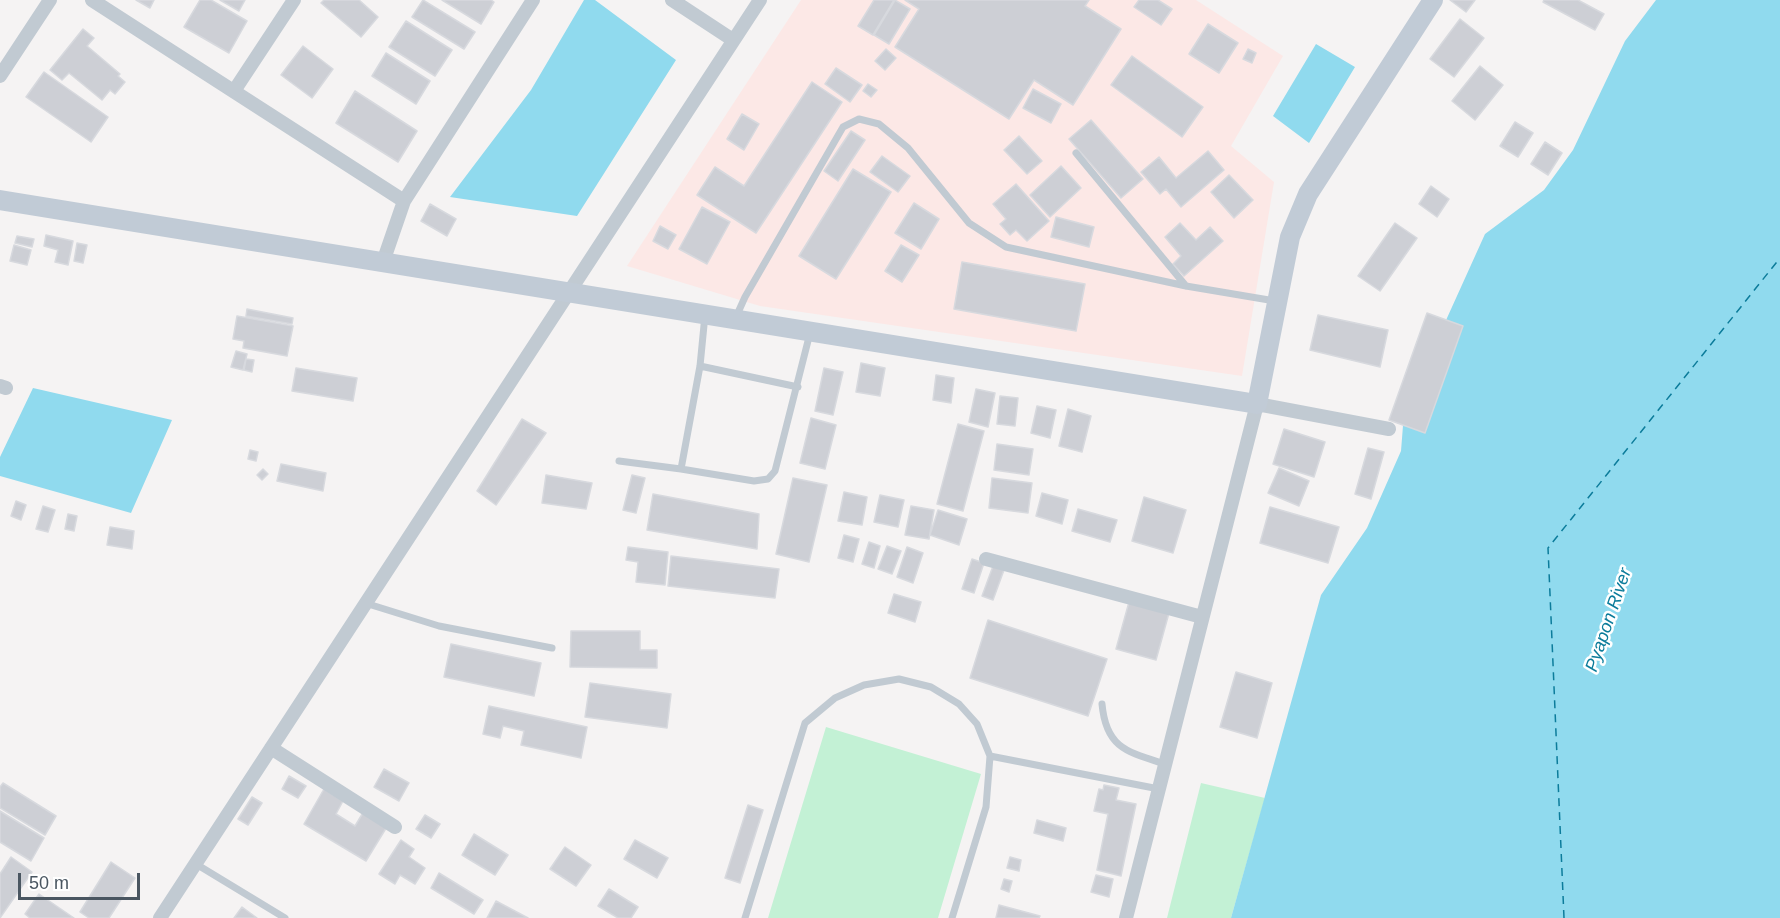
<!DOCTYPE html>
<html>
<head>
<meta charset="utf-8">
<style>
	body { margin:0 }
	#map { position:relative; width:1780px; height:918px; overflow:hidden; background:#f5f3f3; font-family:Arial,sans-serif }
	canvas { display:block }
	.scale { position:absolute; left:18px; top:873px; width:122px; height:27px; box-sizing:border-box; border:3px solid #4a5661; border-top:0; padding-left:8px; font-size:18px; line-height:21px; white-space:nowrap; color:#4a5661; -webkit-text-stroke:4px #fff; paint-order:stroke }
</style>
</head>
<body>
<div id="map">
<canvas width="1780" height="918"></canvas>
<div class="scale">50 m</div>
</div>
<script>
const ctx = document.querySelector('canvas').getContext('2d');
ctx.lineJoin = 'round';
function fillPath(path, color) {
  ctx.fillStyle = color;
  ctx.fill(path, 'evenodd');
}
function stroke(path, color, width, dash) {
  ctx.strokeStyle = color;
  ctx.lineWidth = width;
  ctx.lineCap = dash ? 'butt' : 'round';
  ctx.setLineDash(dash || []);
  ctx.stroke(path);
}
function write(font, color, halo, rows, align = 'center') {
  ctx.font = font + ' Arial,sans-serif';
  ctx.lineWidth = 5;
  ctx.setLineDash([]);
  ctx.textBaseline = 'middle';
  ctx.strokeStyle = halo;
  ctx.fillStyle = color;
  for (const [text, x, y, turn = 0] of rows) {
    ctx.save();
    ctx.translate(x, y);
    ctx.rotate((+turn || 0) * Math.PI / 180);
    ctx.textAlign = isNaN(turn) ? turn : align;
    if (halo) ctx.strokeText(text, 0, 0);
    ctx.fillText(text, 0, 0);
    ctx.restore();
  }
}
const medical = new Path2D(`
	M801,0H1196L1283,56L1231,146L1274,182L1242,376L760,306L627,266Z`);
const green = new Path2D(`
	M826,727L981,774L938,918H768Z
	M1201,783L1265,798L1231,918H1167Z`);
const water = new Path2D(`
	M584,0H595L676,60L577,216L450,197L531,90Z
	M1656,0H1780V918H1231L1321,595L1367,528L1401,451L1405,400L1428,360L1485,234L1544,190L1573,150L1625,41Z
	M1316,44L1355,67L1309,143L1273,116Z
	M33,388L172,420L131,513L0,476V457Z`);
const ferry = new Path2D(`
	M1564,918L1548,548L1780,258`);
const building = new Path2D(`
	M136,0H154L150,8Z
	M200,0H211L247,21L229,53L184,27Z
	M220,0H245L239,11Z
	M324,0H359L378,17L361,37L321,3Z
	M423,0L475,32L464,49L412,17Z
	M442,0H491L494,2L481,24Z
	M874,0H894L873,35L858,26Z
	M895,0L910,9L889,44L874,35Z
	M905,0H1089L1085,6L1121,29L1073,105L1034,80L1009,119L895,47L919,9Z
	M1139,0H1158L1172,9L1161,25L1134,7Z
	M1450,0H1475L1466,12Z
	M1544,0H1578L1604,14L1595,30L1543,2Z
	M1460,19L1484,38L1454,77L1430,59Z
	M406,21L452,50L435,76L389,47Z
	M1208,24L1238,43L1219,73L1189,54Z
	M83,29L94,38L87,46L120,74L118,76L125,82L115,94L110,90L102,100L69,73L62,80L50,70Z
	M303,46L333,69L312,98L281,75Z
	M886,49L896,58L885,70L875,61Z
	M1248,49L1256,53L1252,63L1243,59Z
	M386,53L430,81L416,104L372,76Z
	M1132,56L1203,107L1182,137L1111,85Z
	M1480,66L1503,85L1475,120L1452,101Z
	M836,68L862,85L850,102L825,84Z
	M44,72L108,117L91,142L26,97Z
	M812,82L842,102L756,233L697,195L715,167L744,186Z
	M868,84L877,90L871,97L863,91Z
	M1033,89L1061,104L1051,123L1023,108Z
	M355,91L417,131L398,162L336,123Z
	M742,114L759,124L744,150L727,139Z
	M1091,120L1143,179L1121,198L1069,139Z
	M1515,122L1533,133L1518,157L1500,146Z
	M851,131L865,140L838,181L824,171Z
	M1019,136L1042,161L1027,174L1004,150Z
	M1545,142L1562,153L1548,175L1531,164Z
	M1208,151L1224,170L1181,207L1166,189L1160,194L1141,172L1159,157L1176,178Z
	M882,156L910,176L898,192L870,172Z
	M1061,166L1081,188L1050,217L1030,195Z
	M853,169L891,192L836,279L799,256Z
	M1229,175L1253,200L1234,218L1211,192Z
	M1016,184L1049,221L1027,241L1016,230L1010,235L1000,224L1006,219L993,204Z
	M1431,186L1449,199L1437,217L1419,204Z
	M914,203L939,219L921,249L895,233Z
	M430,204L456,219L447,236L421,221Z
	M702,207L730,222L707,264L679,249Z
	M1056,217L1094,227L1089,247L1051,237Z
	M1180,223L1196,240L1210,227L1223,241L1184,276L1173,264L1181,256L1165,237Z
	M1395,223L1417,238L1380,291L1358,276Z
	M660,226L676,235L668,249L653,241Z
	M46,235L73,241L68,265L55,262L58,250L44,246Z
	M17,236L34,239L32,247L15,243Z
	M77,243L87,245L83,263L74,261Z
	M14,245L31,250L27,265L10,261Z
	M901,245L919,255L902,282L885,271Z
	M962,262L1085,284L1076,331L954,309Z
	M247,309L293,318L292,324L246,316Z
	M1427,313L1463,326L1425,433L1389,420Z
	M1318,315L1388,330L1380,367L1310,350Z
	M237,316L293,326L287,356L243,348L244,341L233,339Z
	M236,351L247,354L243,370L231,367Z
	M246,359L254,360L252,372L244,370Z
	M861,363L885,368L880,396L856,392Z
	M296,368L357,378L353,401L292,391Z
	M824,368L843,372L833,415L815,411Z
	M936,375L954,378L951,403L933,400Z
	M976,389L995,393L988,427L969,422Z
	M1000,396L1018,398L1015,426L997,424Z
	M1037,406L1056,410L1050,438L1031,433Z
	M1068,409L1091,416L1082,452L1059,446Z
	M811,418L836,425L825,469L800,463Z
	M522,419L546,433L496,505L477,491Z
	M958,424L984,431L963,511L937,504Z
	M1284,429L1325,442L1314,477L1273,464Z
	M997,444L1033,449L1029,475L994,470Z
	M1368,448L1384,452L1371,499L1355,494Z
	M250,450L258,452L256,461L248,459Z
	M281,464L326,473L323,491L277,481Z
	M1279,468L1309,481L1299,506L1268,493Z
	M263,469L268,474L262,480L257,475Z
	M546,475L592,483L586,509L542,503Z
	M632,475L645,478L636,513L623,510Z
	M793,478L827,485L809,562L776,554Z
	M992,478L1032,483L1028,513L989,508Z
	M844,492L867,497L862,525L838,521Z
	M1042,493L1068,500L1062,524L1036,516Z
	M653,494L759,514L757,549L647,530Z
	M880,495L904,500L898,527L874,522Z
	M1144,497L1186,510L1173,553L1132,541Z
	M16,501L26,505L21,520L11,516Z
	M43,506L55,510L48,532L36,529Z
	M911,506L934,510L929,539L905,535Z
	M1270,507L1339,527L1328,563L1260,543Z
	M1078,509L1117,520L1110,542L1072,531Z
	M938,510L967,519L959,545L930,535Z
	M68,514L77,516L74,531L65,529Z
	M110,527L134,531L132,549L107,545Z
	M844,535L859,539L853,562L838,558Z
	M869,542L880,546L874,568L862,564Z
	M887,546L901,551L892,574L878,569Z
	M628,547L668,552L665,585L636,582L638,562L626,560Z
	M907,547L923,553L913,583L897,577Z
	M671,556L779,569L775,598L668,586Z
	M972,559L984,563L974,593L962,589Z
	M993,566L1004,570L993,600L982,596Z
	M894,594L921,602L915,622L888,613Z
	M1129,602L1169,613L1156,660L1116,649Z
	M988,620L1107,659L1088,716L970,678Z
	M571,631H640V650H657V668L570,667Z
	M451,644L541,663L534,696L444,677Z
	M1236,672L1272,683L1257,738L1220,727Z
	M590,683L671,694L667,728L585,717Z
	M489,706L587,727L581,758L521,745L524,731L503,726L500,738L483,734Z
	M384,769L409,783L399,801L374,787Z
	M289,776L306,786L298,798L282,789Z
	M3,783L56,816L45,835L0,808V787Z
	M1104,785L1119,788L1116,800L1136,804L1121,876L1097,870L1108,814L1094,811L1099,789L1103,790Z
	M324,789L343,801L336,814L355,826L364,811L388,825L366,861L304,824Z
	M252,797L262,803L248,825L238,819Z
	M748,805L763,810L740,883L725,878Z
	M0,811L44,838L31,861L0,842Z
	M425,815L440,824L431,838L416,829Z
	M1037,820L1066,828L1063,841L1034,833Z
	M474,834L508,855L495,875L462,855Z
	M401,840L414,849L409,857L425,868L415,884L400,875L395,884L379,874Z
	M635,840L668,858L657,878L624,859Z
	M565,847L591,865L576,886L550,869Z
	M11,857L32,872L0,918V874Z
	M1010,857L1021,860L1019,871L1007,868Z
	M111,862L135,878L109,918H89L80,912Z
	M439,873L483,900L474,914L431,888Z
	M1096,875L1113,879L1109,897L1091,892Z
	M1004,879L1012,881L1009,892L1001,889Z
	M609,889L638,907L631,918H618L598,906Z
	M39,894L74,918H30L25,914Z
	M496,901L528,918H487Z
	M999,905L1040,916L1039,918H996Z
	M242,907L257,918H234Z`);
const lane = new Path2D(`
	M1076,153L1186,286
	M705,315L700,366L681,469L754,481L768,479L775,471L810,333
	M736,317L745,297L843,127L859,119L879,124L908,148L969,223L1006,247L1186,286L1275,301
	M700,366L798,387
	M619,461L681,469
	M365,603L439,626L552,648
	M1102,704C1106,748 1127,752 1165,764
	M990,756L1159,789
	M196,864L285,918
	M745,918L805,723L835,698L864,685L899,679L931,687L959,704L977,724L990,756L986,807L952,918`);
const street = new Path2D(`
	M92,0L404,201
	M672,0L733,40
	M0,76L50,0
	M234,91L294,0
	M383,262L404,201L533,0
	M0,386L6,388
	M986,559L1202,617
	M271,748L395,827
	M160,918L760,0
	M1126,918L1257,404L1389,429`);
const secondary = new Path2D(`
	M0,200L1257,404L1290,237L1308,194L1433,0`);
const waterNames = [
	["Pyapon River",1609,620,-71]
];
fillPath(medical, '#fce8e6');
fillPath(green, '#c3f1d5');
fillPath(water, '#90daee');
stroke(ferry, '#0c7c9b', 1.5, [8, 6]);
fillPath(building, '#cdcfd5');
stroke(building, '#d7d9de', 1.5);
stroke(lane, '#c1cad2', 7);
stroke(street, '#c1cad2', 14);
stroke(secondary, '#c1cbd6', 20);
write('italic 18px', '#0c7c9b', '#fff', waterNames);
</script>
</body>
</html>
